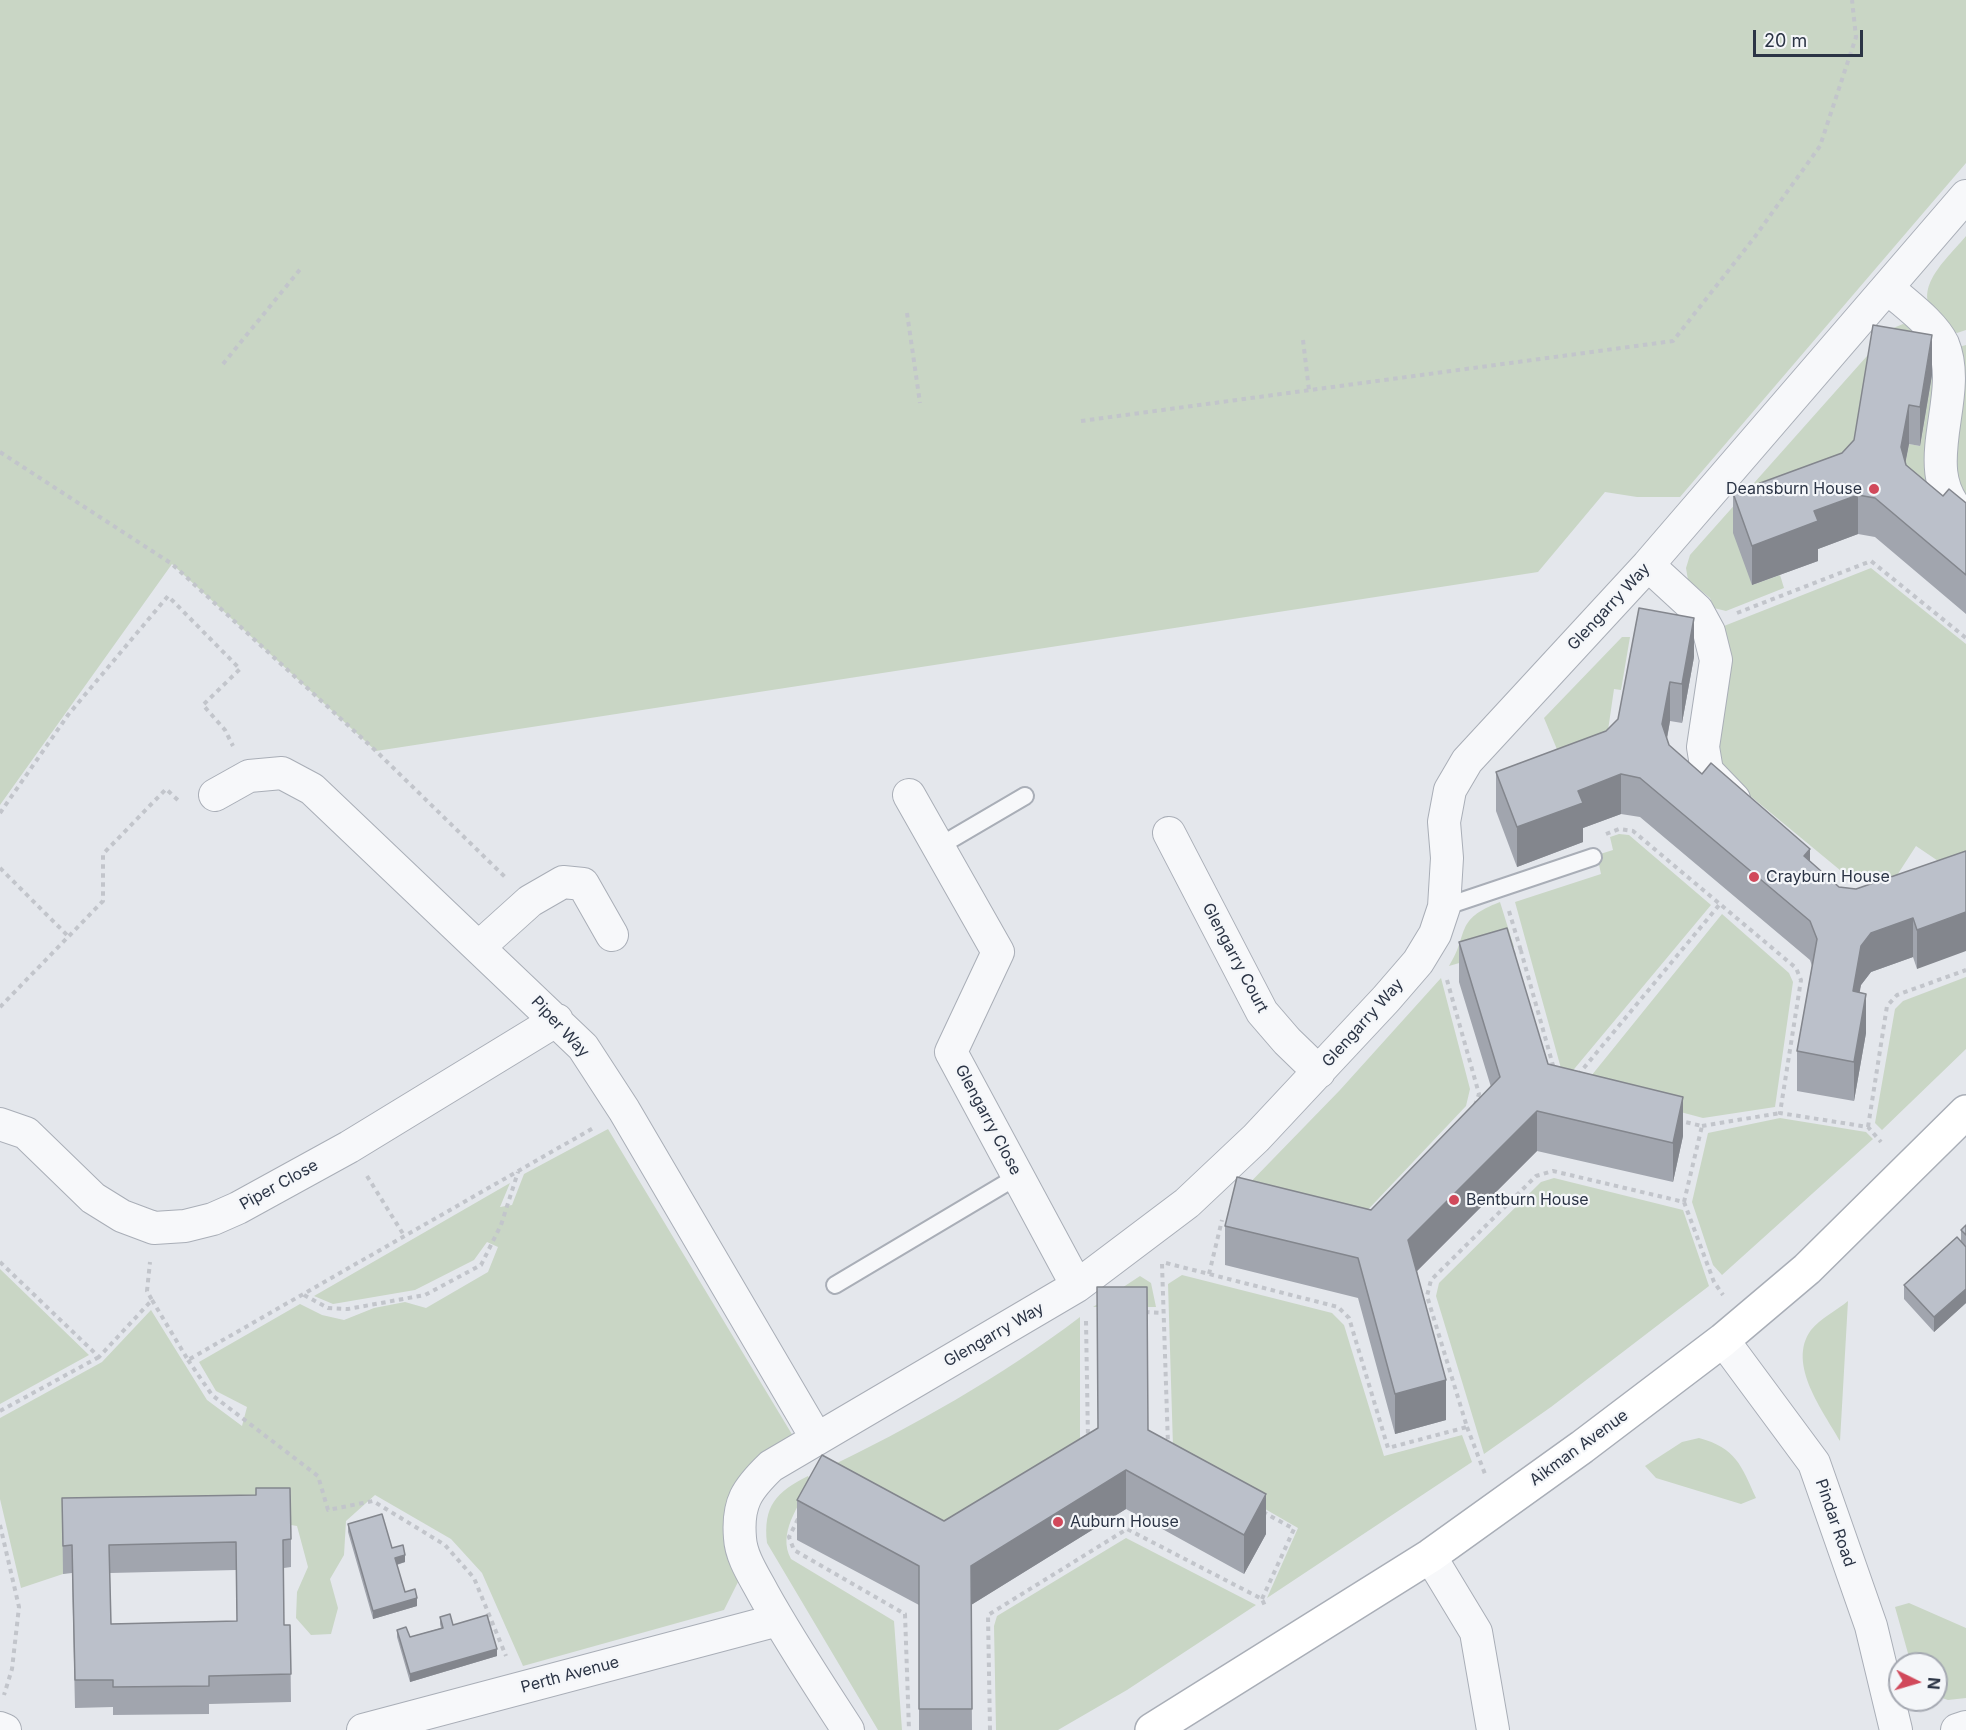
<!DOCTYPE html>
<html>
<head>
<meta charset="utf-8">
<style>
	body { margin:0 }
	#map { position:relative; width:1966px; height:1730px; overflow:hidden; background:#e4e7ec; font-family:Inter,sans-serif }
	canvas { display:block }
	.north { position:absolute; left:1888px; top:1652px; width:60px; height:60px; box-sizing:border-box; background:#f4f6f9; border:2px solid #a4a8b1; border-radius:50%; rotate:95deg; font-size:16px; font-weight:700; line-height:24px; text-align:center; color:#2b3445 }
	.north::after { content:''; display:block; margin:auto; width:21px; height:27px; background:#d1495b; clip-path:polygon(50% 0,100% 100%,50% 72%,0 100%) }
	.scale { position:absolute; left:1753px; top:30px; width:110px; height:27px; box-sizing:border-box; border:3px solid #2b3445; border-top:0; padding-left:8px; font-size:18px; line-height:21px; white-space:nowrap; color:#2b3445; -webkit-text-stroke:4px #f4f6f9; paint-order:stroke }
</style>
</head>
<body>
<div id="map">
<canvas width="1966" height="1730"></canvas>
<div class="north">N</div>
<div class="scale">20 m</div>
</div>
<script>
const ctx = document.querySelector('canvas').getContext('2d');
ctx.lineJoin = 'round';
function fillPath(path, color) {
  ctx.fillStyle = color;
  ctx.fill(path, 'evenodd');
}
function stroke(path, color, width, dash) {
  ctx.strokeStyle = color;
  ctx.lineWidth = width;
  ctx.lineCap = dash ? 'butt' : 'round';
  ctx.setLineDash(dash || []);
  ctx.stroke(path);
}
function write(font, color, halo, rows, align = 'center') {
  ctx.font = font + ' Inter,sans-serif';
  ctx.lineWidth = 4.5;
  ctx.setLineDash([]);
  ctx.textBaseline = 'middle';
  ctx.strokeStyle = halo;
  ctx.fillStyle = color;
  for (const [text, x, y, turn = 0] of rows) {
    ctx.save();
    ctx.translate(x, y);
    ctx.rotate((+turn || 0) * Math.PI / 180);
    ctx.textAlign = isNaN(turn) ? turn : align;
    if (halo) ctx.strokeText(text, 0, 0);
    ctx.fillText(text, 0, 0);
    ctx.restore();
  }
}
const green = new Path2D(`
	M0,0H1966V163L1680,497H1637L1605,492L1538,572L376,751L172,564L0,805Z
	M1966,236V330L1957,333C1947,329 1942,323 1935,315C1911,288 1949,257 1966,236Z
	M1903,324L1913,327L1937,361L1931,485L1901,486L1909,444L1920,446L1932,375L1854,479L1752,585L1780,575L1784,588L1726,611L1714,608L1710,598L1688,580L1686,568L1690,555L1891,329Z
	M1966,345V501L1955,478L1954,456L1965,379L1959,347Z
	M1871,568L1966,644V862L1947,867L1916,846L1892,883L1879,886L1852,880L1731,780C1704,740 1728,706 1730,663C1731,650 1728,639 1724,626Z
	M1622,637H1630L1621,690L1614,689L1605,751L1566,771L1544,718Z
	M1619,834L1629,835L1711,905L1570,1074L1562,1072L1515,902L1601,874L1597,855L1613,850L1610,837Z
	M1500,902L1514,947L1449,966C1470,933 1453,920 1500,902Z
	M1722,914L1789,973L1793,982L1775,1107L1703,1118L1583,1086Z
	M1966,977V1049L1882,1130L1875,1123L1895,1009L1903,1001Z
	M1441,978L1470,1089L1466,1106L1361,1217L1238,1195L1340,1090Z
	M1780,1118L1866,1132L1873,1139L1722,1275L1713,1265L1692,1202L1708,1133Z
	M608,1129L796,1441L725,1545L738,1582L724,1610L523,1666L482,1573L451,1539L375,1495L346,1521L344,1555L330,1579L338,1608L331,1634L311,1635L296,1618L297,1592L308,1567L297,1526L291,1525L63,1574L21,1588L0,1499V1418L102,1362L151,1310L207,1400L242,1426L247,1407L216,1391L199,1362L300,1304L322,1315L344,1320L374,1308L405,1302L426,1308L488,1272L498,1247L487,1242L474,1260L415,1290L333,1304L314,1296L510,1183L500,1207L512,1205L524,1174Z
	M1554,1178L1683,1210L1709,1286L1551,1407L1484,1454L1436,1296L1439,1283L1541,1182Z
	M0,1269L89,1355L0,1404Z
	M1182,1275L1332,1313L1344,1325L1384,1456L1462,1435L1472,1462L1267,1598L1298,1528L1182,1461L1173,1447L1168,1284Z
	M1140,1276L1151,1283L1156,1307H1093Z
	M1848,1301L1840,1441C1824,1412 1786,1364 1811,1330C1820,1319 1837,1310 1848,1301Z
	M1080,1317V1441L948,1526L823,1470C912,1427 1001,1377 1080,1317Z
	M1699,1438C1736,1448 1741,1465 1756,1498L1741,1504L1656,1478L1645,1466L1682,1442Z
	M808,1476L811,1482C799,1506 777,1533 791,1559L894,1621L902,1730H878L767,1543C763,1506 776,1492 808,1476Z
	M1126,1538L1256,1605L1127,1690L1058,1730H996L994,1626L997,1616Z
	M1909,1603L1966,1628V1698L1948,1700L1936,1696V1664H1911L1895,1607Z`);
const path = new Path2D(`
	M907,313L920,403
	M1303,340L1309,390
	M223,364L302,267
	M1081,421L1673,341L1754,238L1820,146L1856,37L1852,0
	M0,452L172,564L376,751L505,877
	M1737,613L1871,561L1966,638
	M0,813L68,715L168,596L240,669L203,705L225,730L233,746
	M1606,834L1619,829L1633,831L1796,968L1801,980L1780,1113L1868,1127L1881,1142
	M0,868L68,936
	M1509,911L1521,951
	M1511,954L1521,951L1554,1069
	M1447,980L1479,1094L1475,1105
	M0,1007L103,901V854L166,789L181,803
	M1578,1075L1720,904
	M1702,1126L1780,1113
	M1868,1127L1887,1006L1897,995L1966,970
	M367,1176L405,1237
	M1684,1202L1714,1282L1723,1295
	M0,1262L99,1357L152,1300L147,1291L150,1262
	M1166,1263L1338,1307L1349,1318L1388,1448L1467,1427L1427,1296L1431,1280L1536,1176L1553,1171L1684,1202L1702,1126L1681,1121
	M1162,1264L1168,1445
	M1209,1274L1222,1220
	M304,1295L328,1308L348,1309L425,1295L481,1265L501,1225L518,1172
	M152,1300L188,1360L595,1127
	M1145,1312L1163,1313
	M1086,1321L1088,1440
	M188,1360L212,1395L318,1476L328,1510L373,1501L445,1545L474,1578L506,1656
	M0,1411L99,1357
	M1467,1427L1485,1474
	M798,1519L789,1537L794,1550L905,1614L909,1730
	M0,1525L19,1607L12,1669L4,1695
	M1262,1599L1294,1529L1263,1512
	M990,1730L988,1615L1127,1529L1262,1599L1265,1606`);
const lane = new Path2D(`
	M938,847L1025,796
	M1444,907L1593,857
	M835,1285L1018,1176`);
const street = new Path2D(`
	M1888,288C1905,304 1932,322 1943,344C1966,400 1911,472 1966,519
	M1648,565L1697,610L1709,632L1716,660L1703,747L1707,771L1734,799
	M215,795L249,776L282,773L312,789L583,1047L624,1110L817,1439
	M909,795L998,952L951,1052L1077,1286
	M1169,833L1262,1012L1287,1041L1319,1072
	M479,947L530,901L563,882L583,884L612,935
	M0,1124L26,1133L93,1198L122,1216L154,1228L185,1226L213,1219L238,1208L349,1147L557,1020
	M1723,1340L1814,1463L1871,1626L1896,1730
	M1430,1556L1476,1632L1493,1730
	M0,1728L5,1730
	M363,1730L778,1620
	M848,1730C819,1685 789,1640 763,1593C754,1576 741,1557 740,1538C737,1503 747,1489 771,1466L1077,1286L1187,1203L1256,1138L1386,999L1418,962L1435,934L1444,907L1447,858L1444,822L1450,790L1467,761L1648,565L1966,196
	M1957,1730L1966,1727`);
const secondary = new Path2D(`
	M1152,1730L1430,1556L1582,1447L1723,1340L1807,1269L1966,1112`);
const wall = new Path2D(`
	M1932,375L1920,446L1909,444L1905,463L1906,465L1943,496L1966,503V614L1875,537L1858,534L1818,549V561L1752,585L1733,533V493L1842,453L1854,440Z
	M1694,657L1682,723L1670,721L1667,739L1669,745L1702,774L1810,862L1839,887L1856,889L1966,851L1917,969L1913,957L1871,972L1861,985L1859,992L1866,1033L1854,1101L1797,1091V1051L1812,966L1810,960L1640,817L1621,814L1583,828V842L1517,867L1496,811V772L1606,731L1618,719Z
	M1459,942L1548,1064L1683,1136L1673,1182L1537,1151L1417,1271L1446,1420L1395,1434L1358,1298L1225,1265V1226L1371,1210L1491,1087L1459,982Z
	M1966,1225V1303L1934,1332L1904,1299V1285L1961,1242V1230Z
	M1148,1430L1266,1534L1244,1574L1126,1509L971,1605L972,1730H919V1605L797,1540V1500L944,1521Z
	M62,1498L291,1539V1567L284,1568V1625H290L291,1702L209,1704V1714L113,1715V1707L75,1708L72,1573L63,1574ZM236,1570L237,1621L111,1624L110,1573Z
	M348,1524L392,1548L405,1562L397,1565L405,1592L417,1606L373,1619L348,1532Z
	M440,1617L497,1656L410,1682L397,1637V1630L410,1637L441,1628L440,1624Z`);
const shadedWall = new Path2D(`
	M1932,335V375L1920,446V407Z
	M1909,405V444L1901,486V447Z
	M1858,495V534L1818,549V561L1752,585V546L1814,511Z
	M1694,618V657L1682,723V684Z
	M1670,682V721L1662,764V724Z
	M1621,774V814L1583,828V842L1517,867V827L1578,791Z
	M1810,849V888L1804,856Z
	M1966,912V951L1917,969V930Z
	M1913,918V957L1871,972L1861,985L1853,1031V991L1861,946L1871,933Z
	M1866,994V1033L1854,1101V1062Z
	M1683,1097V1136L1673,1182V1143Z
	M1537,1111V1151L1408,1280V1240Z
	M1966,1289V1303L1934,1332V1317Z
	M1446,1380V1420L1395,1434V1394Z
	M1126,1470V1509L971,1605V1566Z
	M1266,1494V1534L1244,1574V1535Z
	M405,1555V1562L395,1565V1558Z
	M417,1598V1606L373,1619V1611Z
	M497,1649V1656L410,1682V1674Z`);
const building = new Path2D(`
	M1873,325L1932,335L1920,407L1909,405L1901,447L1906,465L1943,496L1949,489L1966,503V575L1875,498L1858,495L1814,511L1818,521L1752,546L1733,493L1842,453L1854,440Z
	M1639,608L1694,618L1682,684L1670,682L1662,724L1669,745L1702,774L1711,763L1810,849L1804,856L1839,887L1856,889L1966,851V912L1917,930L1913,918L1871,933L1861,946L1853,991L1866,994L1854,1062L1797,1051L1817,939L1810,921L1640,778L1621,774L1578,791L1583,803L1517,827L1496,772L1606,731L1618,719Z
	M1507,928L1548,1064L1683,1097L1673,1143L1537,1111L1408,1240L1446,1380L1395,1394L1358,1258L1225,1226L1237,1177L1371,1210L1500,1077L1459,942Z
	M1966,1225V1235L1961,1230Z
	M1957,1237L1966,1247V1289L1934,1317L1904,1285Z
	M1097,1287H1147L1148,1430L1266,1494L1244,1535L1126,1470L971,1566L972,1709H919V1566L797,1500L822,1455L944,1521L1098,1428Z
	M256,1488H290L291,1539L283,1540L284,1625H290L291,1674L209,1676V1686L113,1687V1680H75L72,1545L63,1546L62,1498L256,1495ZM236,1542L237,1621L111,1624L109,1545Z
	M382,1514L392,1548L403,1545L405,1555L395,1558L405,1592L415,1589L417,1598L373,1611L348,1524Z
	M450,1614L453,1625L487,1615L497,1649L410,1674L397,1630L406,1627L410,1637L443,1628L440,1617Z`);
const markers = [
	[1874,489,6,"#d1495b"],
	[1754,877,6,"#d1495b"],
	[1454,1200,6,"#d1495b"],
	[1058,1522,6,"#d1495b"]
];
const poiNames = [
	["Deansburn House",1862,489,"right"],
	["Crayburn House",1766,877],
	["Bentburn House",1466,1200],
	["Auburn House",1070,1522]
];
const streetNames = [
	["Glengarry Way",1609,607,-47],
	["Glengarry Court",1235,958,62],
	["Glengarry Way",1363,1023,-48],
	["Piper Way",560,1027,47],
	["Glengarry Close",988,1120,62],
	["Piper Close",279,1185,-29],
	["Glengarry Way",994,1335,-30],
	["Aikman Avenue",1579,1448,-36],
	["Pindar Road",1835,1523,71],
	["Perth Avenue",570,1675,-15]
];
fillPath(green, '#c9d6c5');
stroke(lane, '#a9aeb7', 20);
stroke(street, '#a9aeb7', 34);
stroke(secondary, '#a9aeb7', 36);
stroke(path, '#c2c5cb', 4, [4.5, 4.5]);
stroke(lane, '#f7f8fa', 16);
stroke(street, '#f7f8fa', 32);
stroke(secondary, '#fff', 33);
fillPath(wall, '#a1a5ae');
fillPath(shadedWall, '#83868d');
fillPath(building, '#bbc0ca');
stroke(building, '#83868d', 1.5);
for (const [x, y, r, color] of markers) {
  const dot = new Path2D();
  dot.arc(x, y, r, 0, 2 * Math.PI);
  ctx.fillStyle = color;
  ctx.fill(dot);
  stroke(dot, '#f4f6f9', 2);
}
write('16px', '#2b3445', '#f4f6f9', poiNames, 'left');
write('16px', '#2b3445', '#f4f6f9', streetNames);
</script>
</body>
</html>
